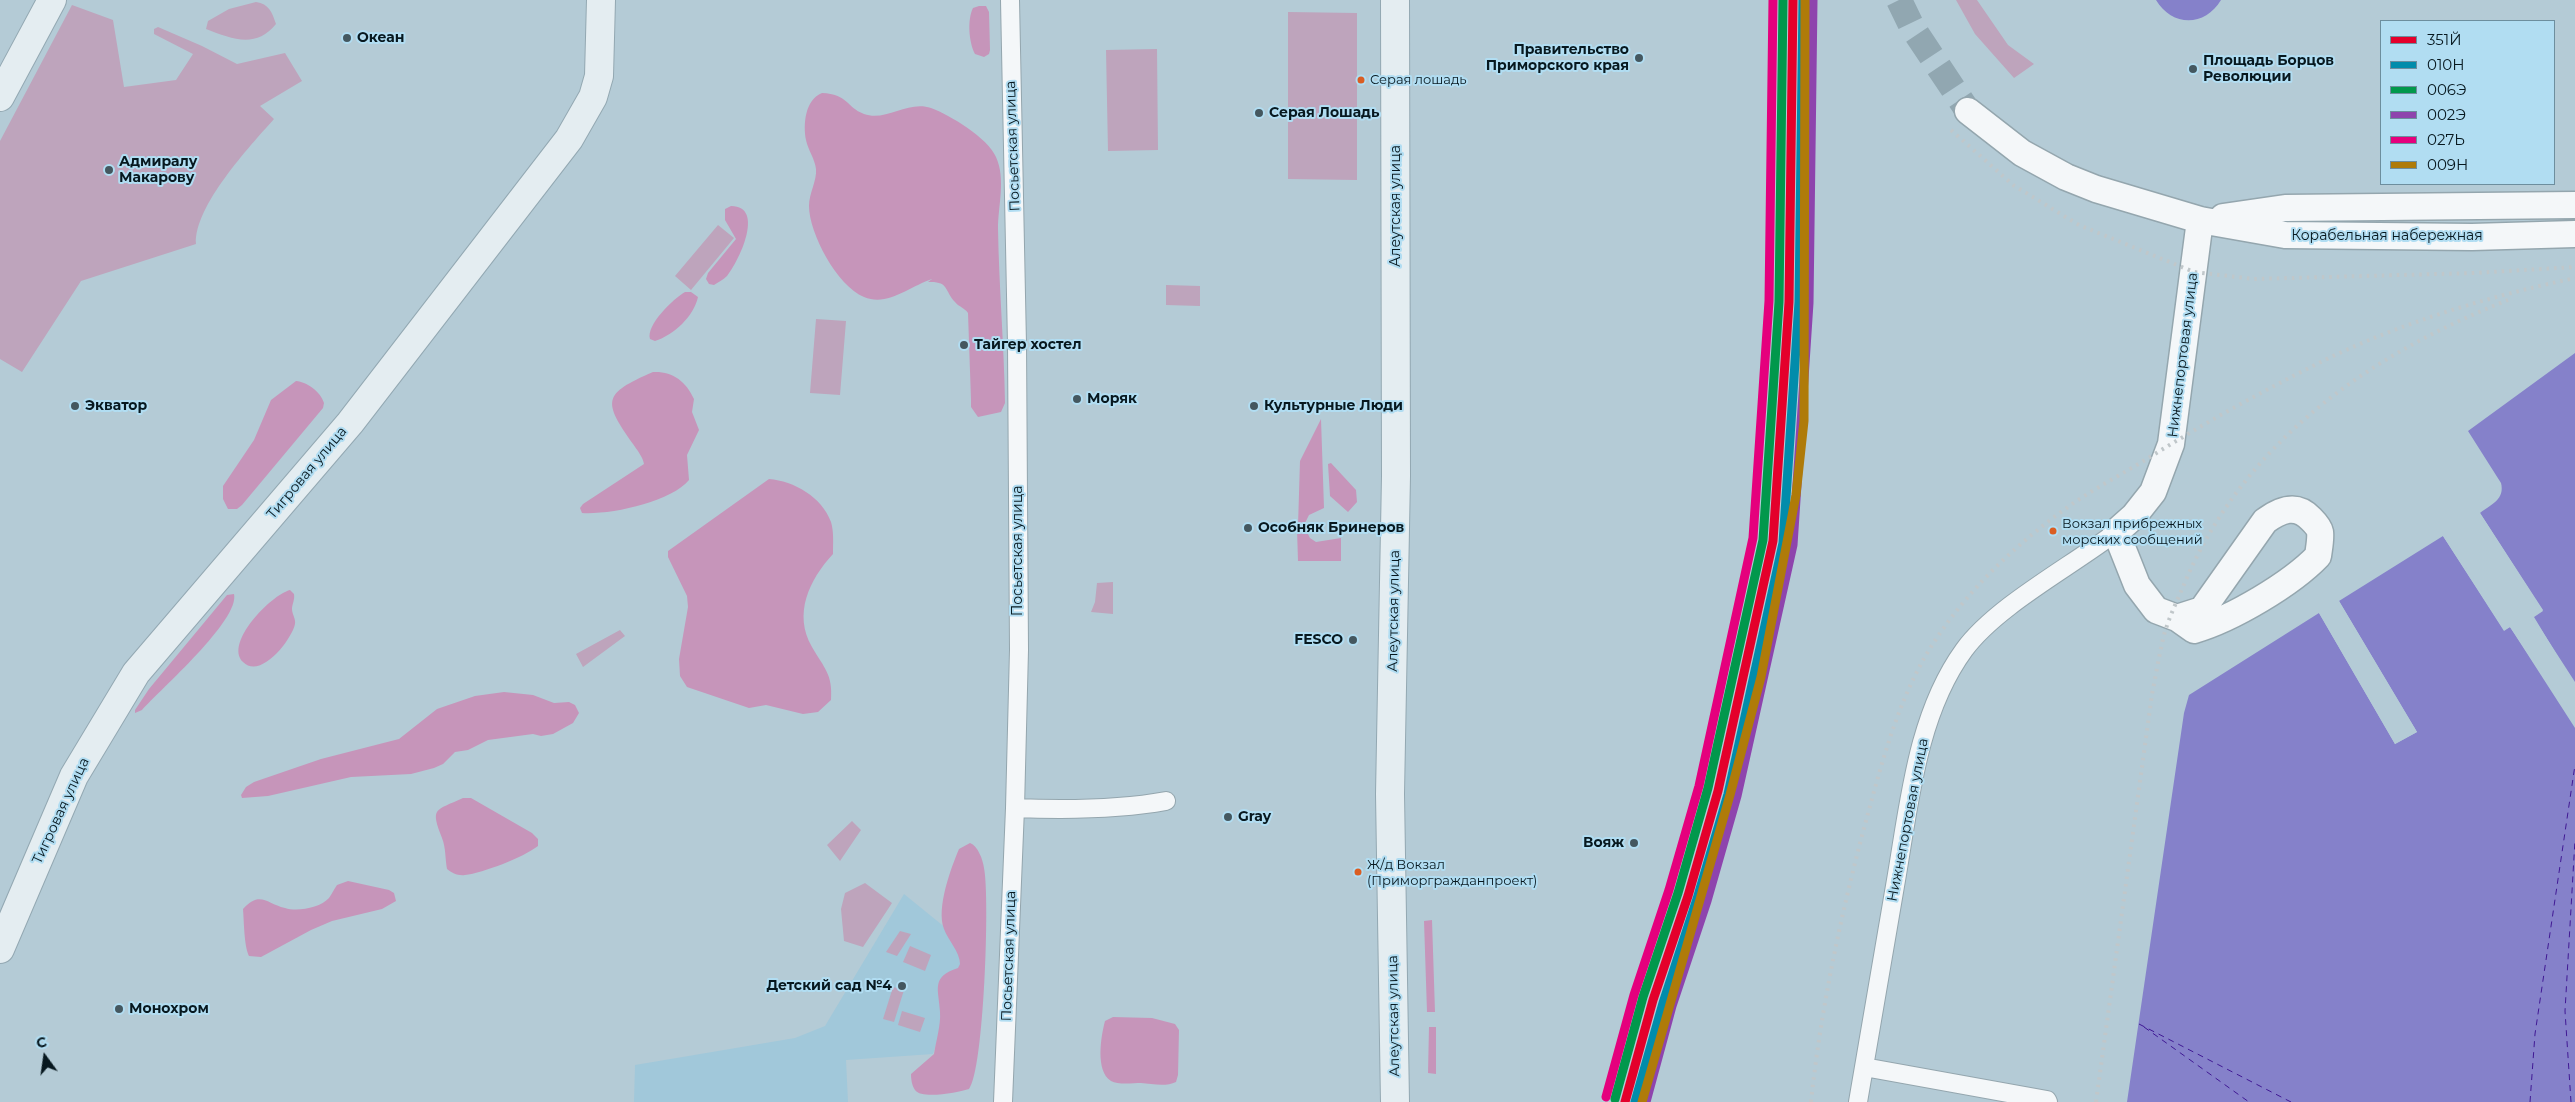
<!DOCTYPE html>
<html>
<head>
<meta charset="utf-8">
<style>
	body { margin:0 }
	#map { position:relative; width:2575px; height:1102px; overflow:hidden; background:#b4cbd6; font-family:Montserrat,sans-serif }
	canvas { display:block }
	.legend { position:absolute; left:2380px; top:20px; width:175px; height:165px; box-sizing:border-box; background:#b1ddf2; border:1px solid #6d8e9e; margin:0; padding:6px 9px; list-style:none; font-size:15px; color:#07181f }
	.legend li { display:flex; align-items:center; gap:10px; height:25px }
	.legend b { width:25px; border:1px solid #6d8e9e }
	.north { position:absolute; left:20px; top:1032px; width:50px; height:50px; -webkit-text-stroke:4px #b1ddf2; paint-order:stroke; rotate:346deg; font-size:14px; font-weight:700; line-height:20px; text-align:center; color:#07181f }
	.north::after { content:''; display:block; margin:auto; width:18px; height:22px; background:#07181f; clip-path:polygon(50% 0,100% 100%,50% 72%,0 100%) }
</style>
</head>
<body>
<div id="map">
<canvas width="2575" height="1102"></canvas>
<ul class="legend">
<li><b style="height:6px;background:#e4002b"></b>351Й</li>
<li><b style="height:6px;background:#018cab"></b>010Н</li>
<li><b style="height:6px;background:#01984c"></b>006Э</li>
<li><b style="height:6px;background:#8e44ad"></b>002Э</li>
<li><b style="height:6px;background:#e5007d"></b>027Ь</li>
<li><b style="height:6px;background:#af7b09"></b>009Н</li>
</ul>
<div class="north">С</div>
</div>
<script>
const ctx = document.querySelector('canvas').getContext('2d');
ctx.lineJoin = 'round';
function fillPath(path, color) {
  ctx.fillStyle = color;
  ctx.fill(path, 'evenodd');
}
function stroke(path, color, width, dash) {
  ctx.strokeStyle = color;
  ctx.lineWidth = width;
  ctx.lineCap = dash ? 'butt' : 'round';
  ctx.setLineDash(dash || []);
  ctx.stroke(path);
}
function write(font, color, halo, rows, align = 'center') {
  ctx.font = font + ' Montserrat,sans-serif';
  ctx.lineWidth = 4;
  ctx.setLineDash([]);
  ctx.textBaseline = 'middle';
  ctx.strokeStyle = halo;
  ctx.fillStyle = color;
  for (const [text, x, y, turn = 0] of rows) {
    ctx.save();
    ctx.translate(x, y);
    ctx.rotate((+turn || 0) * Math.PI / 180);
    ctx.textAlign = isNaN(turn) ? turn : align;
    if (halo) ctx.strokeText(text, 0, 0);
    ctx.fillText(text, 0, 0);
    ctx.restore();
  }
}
const built = new Path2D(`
	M904,894L968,946L933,1054L846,1060L848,1102H634L635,1065L795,1038L825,1026Z`);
const green = new Path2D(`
	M1956,0H1977L2008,45L2034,64L2014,78L1975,34Z
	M256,2C269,4 272,12 276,24C256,49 232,39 206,29L208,21L229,9Z
	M72,5L113,20L124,87L176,80L193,54L154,34V29L158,27L202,46L237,64L285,53L302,81L260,106L274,119C250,146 194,206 196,244L81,281L22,372L0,359V141Z
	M1288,12L1357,13V180L1288,179Z
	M1157,49L1158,150L1108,151L1106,50Z
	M718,225L734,238L691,290L675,276Z
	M1166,285L1200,286V306L1166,305Z
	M816,319L846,321L840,395L810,393Z
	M1113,582V614L1091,612L1095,602L1097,583Z
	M620,630L625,636L583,667L576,654Z
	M852,821L861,830L840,861L827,845Z
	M865,883L892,903L863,947L844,941L841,909L845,893Z
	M900,931L911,934L897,956L886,952Z
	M910,946L931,955L925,971L903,962Z
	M893,987L904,990L894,1022L883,1019Z
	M902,1011L925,1018L920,1032L898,1025Z`);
const forest = new Path2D(`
	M979,6H986L989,12L990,50L989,54L984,57L975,54C969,43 967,20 973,8Z
	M822,93C848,94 846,107 864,114C886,122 908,100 931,108C950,115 988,138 996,157C1006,179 998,206 998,229C999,287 1004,345 1005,403L1001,412L978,417L971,407V400L968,313C965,308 959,307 955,302C944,290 949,281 928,282L932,279C910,286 888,307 864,297C837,286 809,233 809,206C809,193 817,181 816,169C815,159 808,150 806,140C803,124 805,100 822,93Z
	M731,206C766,206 738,263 727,276C723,280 718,282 714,285L709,284L706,279L708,273L736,239L725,220V209Z
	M685,292H691L698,297C694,316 674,335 655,341L650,339C646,325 673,299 685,292Z
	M653,372C672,371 686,381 694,399L692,412L699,430L687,455L689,480C671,502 610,515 582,513L580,508L583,504L644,464C643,457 637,450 633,444C603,401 602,394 653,372Z
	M296,381C307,382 321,392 324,403L323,408L242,505L237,509H228L223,499V486L254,440L271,400Z
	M1321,419L1324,508L1309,515L1304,525L1298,526L1300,461Z
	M1331,463L1356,490L1357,502L1348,512L1330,496L1328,464Z
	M769,479C794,481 822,497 831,522C834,532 833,543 833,554C809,580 793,614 812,647C824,668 833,674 831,700L818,712L803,714L766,705L749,708L687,687L680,676L679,659L688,607L687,596L668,557V551Z
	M1305,528L1310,538L1316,542L1341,538V561H1298L1297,529Z
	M290,590L294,594C295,600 292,604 292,609C292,614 296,619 295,624C292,639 261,680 243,662C224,643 271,595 290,590Z
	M234,594C240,620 160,690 142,710L135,713V710L149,689L227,595Z
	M504,692L533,695L554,703L569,702L575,705L579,713L573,723L553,734L541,736L533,734L488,740L468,750L455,752L443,764L434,768L411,774L351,777L268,796L242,798L241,795L246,787L254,782L321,759L399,739L437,709L475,696Z
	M463,798H471L532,833L538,839V846C524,857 483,873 465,875C458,876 452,873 447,869C445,859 446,848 442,838C430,807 435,811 463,798Z
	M970,843C978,846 983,860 984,868C990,897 984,1071 969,1089C959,1092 922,1100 915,1090C912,1086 911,1079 911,1074L934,1054C936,1041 941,1025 940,1012C939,990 930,977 958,968L960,964C960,952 948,940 944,929C936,908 951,868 959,849Z
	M348,881L389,890L394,893L396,901L382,909L332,921L311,930L261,957L249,956C244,946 244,921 243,909C260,890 267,904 285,908C297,912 320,908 329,898C332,894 334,889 337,885Z
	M1432,920L1435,1012H1427L1424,921Z
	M1113,1017L1152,1018L1175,1024L1179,1030L1178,1075L1176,1082C1166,1087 1152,1084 1141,1083C1133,1083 1118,1085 1111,1081C1095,1071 1101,1036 1105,1021Z
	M1429,1027H1436V1074L1428,1073Z`);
const water = new Path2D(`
	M2156,0H2221C2205,27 2172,27 2156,0Z
	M2575,353V682L2533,617L2543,610L2480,513C2492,504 2505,499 2501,483L2468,431Z
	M2443,536L2504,630L2510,627L2575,724V1102H2127L2184,713L2189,695L2319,613L2395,744L2417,732L2339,601Z`);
const pier = new Path2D(`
	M2480,513L2543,611L2534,617L2575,685L2531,618L2540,610L2478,514Z
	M2445,535L2505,627L2512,625L2575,719V728L2510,627L2504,631L2443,536Z
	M2339,601L2417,732L2395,744L2319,613L2321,611L2396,741L2413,731L2337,602Z`);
const ferry = new Path2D(`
	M2139,1024L2291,1102
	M2144,1027L2249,1102
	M2530,1102L2535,1034L2575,765
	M2571,1102L2565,1011L2575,840`);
const secondaryTunnel = new Path2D(`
	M1899,0L1912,27L1968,111`);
const street = new Path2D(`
	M1015,808C1065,810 1117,810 1166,801
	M1864,1067L2047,1100L2048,1102
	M1003,1102L1015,808L1019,650L1017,344L1010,0
	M1858,1102C1870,1030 1882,958 1895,886C1909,807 1916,716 1964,650C1996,606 2072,566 2116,532`);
const secondary = new Path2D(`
	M1968,111L2022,153L2066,177L2096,189L2200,220L2285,235L2472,237L2575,234
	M2223,217L2285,208L2575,205
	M2177,618L2202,610L2265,521C2280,510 2296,503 2311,519C2314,522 2319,527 2320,532C2321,539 2319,548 2318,556C2291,584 2232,619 2194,630L2177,618L2156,610L2137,585L2116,532L2134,516L2153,492L2171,444L2200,220`);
const primary = new Path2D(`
	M1395,0L1396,476L1390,794L1395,1102
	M0,97L52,0
	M0,949L74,776L136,673L350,423L569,139L593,97L599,76L601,0`);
const rail = new Path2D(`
	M1951,130L2013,185L2079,225L2194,272L2254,279L2474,273L2575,267
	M1811,1102C1821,1007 1842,909 1867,817C1882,762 1897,705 1926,655C1960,598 2008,551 2061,512C2089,491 2121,475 2150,457C2208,421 2268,388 2329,358C2406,321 2491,296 2575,278
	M2096,1102L2152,694C2156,675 2159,655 2164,635C2169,617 2178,599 2185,582C2246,440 2369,355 2508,300`);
const rail1 = new Path2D(`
	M1625,1102L1653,1000L1688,896L1718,791L1773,541L1789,302L1793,0`);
const rail2 = new Path2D(`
	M1635,1102L1663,1003L1697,899L1728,794L1783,543L1799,302L1803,0`);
const rail3 = new Path2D(`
	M1615,1099L1643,997L1678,893L1708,788L1763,540L1779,302L1783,0`);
const rail4 = new Path2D(`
	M1646,1102L1672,1006L1707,901L1737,796L1793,545L1809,303L1813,0`);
const rail5 = new Path2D(`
	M1606,1097L1634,995L1669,890L1699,786L1753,538L1769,301L1773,0`);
const rail6 = new Path2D(`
	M1642,1102L1730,795L1761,677L1796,495L1804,421L1805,0`);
const markers = [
	[347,38,5,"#44575f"],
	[1639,58,5,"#44575f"],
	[2193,69,5,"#44575f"],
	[1361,80,4.5,"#da5d22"],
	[1259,113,5,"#44575f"],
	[109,170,5,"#44575f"],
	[964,345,5,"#44575f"],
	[1077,399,5,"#44575f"],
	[75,406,5,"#44575f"],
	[1254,406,5,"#44575f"],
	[1248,528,5,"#44575f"],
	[2053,531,4.5,"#da5d22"],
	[1353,640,5,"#44575f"],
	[1228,817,5,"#44575f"],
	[1634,843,5,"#44575f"],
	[1358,872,4.5,"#da5d22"],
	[902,986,5,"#44575f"],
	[119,1009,5,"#44575f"]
];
const busNames = [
	["Серая лошадь",1370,80],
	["Вокзал прибрежных",2062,524],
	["морских сообщений",2062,540],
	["Ж/д Вокзал",1367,865],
	["(Приморгражданпроект)",1367,881]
];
const poiNames = [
	["Океан",357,38],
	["Правительство",1629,50,"right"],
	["Приморского края",1629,66,"right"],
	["Площадь Борцов",2203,61],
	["Революции",2203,77],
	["Серая Лошадь",1269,113],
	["Адмиралу",119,162],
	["Макарову",119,178],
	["Тайгер хостел",974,345],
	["Моряк",1087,399],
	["Экватор",85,406],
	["Культурные Люди",1264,406],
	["Особняк Бринеров",1258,528],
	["FESCO",1343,640,"right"],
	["Gray",1238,817],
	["Вояж",1624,843,"right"],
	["Детский сад №4",892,986,"right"],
	["Монохром",129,1009]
];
const streetNames = [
	["Посьетская улица",1013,146,-92],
	["Алеутская улица",1396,206,-90],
	["Корабельная набережная",2387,236],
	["Нижнепортовая улица",2183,355,-83],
	["Тигровая улица",307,473,-50],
	["Посьетская улица",1018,551,-90],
	["Алеутская улица",1394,611,-89],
	["Тигровая улица",61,811,-65],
	["Нижнепортовая улица",1908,820,-79],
	["Посьетская улица",1009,956,-88],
	["Алеутская улица",1394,1016,-91]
];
fillPath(built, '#a1c8da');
fillPath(green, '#bea4bc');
fillPath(forest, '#c695ba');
fillPath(water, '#8581ca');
fillPath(pier, '#b4cbd6');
stroke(ferry, '#401994', 1, [6, 5]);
stroke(secondaryTunnel, '#91a7b1', 26, [26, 13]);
stroke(street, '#94a6ae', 20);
stroke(secondary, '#94a6ae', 29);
stroke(primary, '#93a8b2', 30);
stroke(street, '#f4f7f9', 18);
stroke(secondary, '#f4f7f9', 26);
stroke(primary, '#e4edf1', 28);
stroke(rail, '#c0c7ca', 4, [2.5, 5]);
stroke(rail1, '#e4002b', 9);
stroke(rail2, '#018cab', 9);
stroke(rail3, '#01984c', 9);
stroke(rail4, '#8e44ad', 9);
stroke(rail5, '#e5007d', 9);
stroke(rail6, '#af7b09', 9);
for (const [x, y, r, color] of markers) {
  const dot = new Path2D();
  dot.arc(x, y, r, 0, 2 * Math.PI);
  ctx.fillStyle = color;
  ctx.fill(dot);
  stroke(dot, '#b1ddf2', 2);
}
write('13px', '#07181f', '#b1ddf2', busNames, 'left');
write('bold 14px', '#07181f', '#b1ddf2', poiNames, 'left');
write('14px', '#07181f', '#b1ddf2', streetNames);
</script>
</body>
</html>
